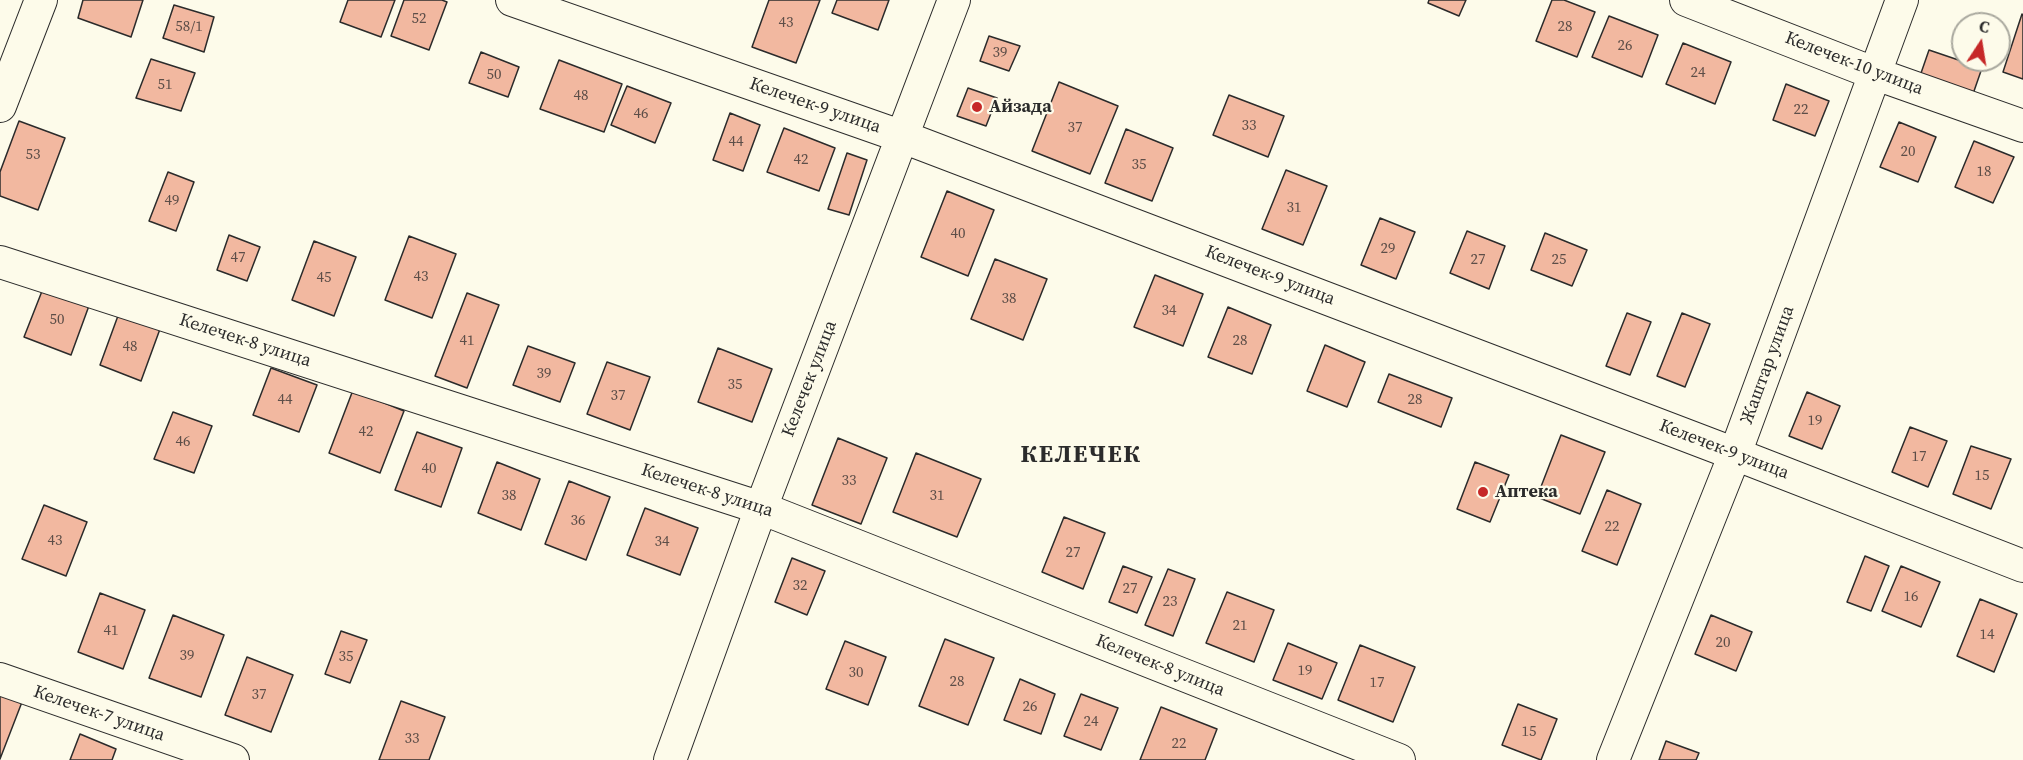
<!DOCTYPE html>
<html>
<head>
<meta charset="utf-8">
<style>
	body { margin:0 }
	#map { position:relative; width:2023px; height:760px; overflow:hidden; background:#fdfbea; font-family:"Source Serif 4",serif }
	canvas { display:block }
	.north { position:absolute; left:1951px; top:12px; width:60px; height:60px; box-sizing:border-box; background:#fdfbea; border:2px solid #a9a89e; border-radius:50%; rotate:12deg; font-size:16px; font-weight:700; line-height:24px; text-align:center; color:#2b2b2b }
	.north::after { content:''; display:block; margin:auto; width:21px; height:27px; background:#c62828; clip-path:polygon(50% 0,100% 100%,50% 72%,0 100%) }
</style>
</head>
<body>
<div id="map">
<canvas width="2023" height="760"></canvas>
<div class="north">С</div>
</div>
<script>
const ctx = document.querySelector('canvas').getContext('2d');
ctx.lineJoin = 'round';
function fillPath(path, color) {
  ctx.fillStyle = color;
  ctx.fill(path, 'evenodd');
}
function stroke(path, color, width, dash) {
  ctx.strokeStyle = color;
  ctx.lineWidth = width;
  ctx.lineCap = dash ? 'butt' : 'round';
  ctx.setLineDash(dash || []);
  ctx.stroke(path);
}
function write(font, color, halo, rows, align = 'center') {
  ctx.font = font + ' "Source Serif 4",serif';
  ctx.lineWidth = 4.5;
  ctx.setLineDash([]);
  ctx.textBaseline = 'middle';
  ctx.strokeStyle = halo;
  ctx.fillStyle = color;
  for (const [text, x, y, turn = 0] of rows) {
    ctx.save();
    ctx.translate(x, y);
    ctx.rotate((+turn || 0) * Math.PI / 180);
    ctx.textAlign = isNaN(turn) ? turn : align;
    if (halo) ctx.strokeText(text, 0, 0);
    ctx.fillText(text, 0, 0);
    ctx.restore();
  }
}
const building = new Path2D(`
	M83,0H143L131,37L78,18Z
	M348,0H395L381,37L340,22Z
	M404,0H442L447,2L429,50L391,36Z
	M769,0H820L796,63L752,47Z
	M837,0H889L878,30L832,13Z
	M1429,0H1466L1459,16L1428,3Z
	M1552,0H1564L1595,12L1577,57L1536,41Z
	M174,5L214,17L204,52L163,38Z
	M2022,14L2023,15V79L2003,72Z
	M1609,16L1658,35L1642,77L1592,57Z
	M989,36L1020,46L1009,71L980,61Z
	M1683,43L1731,62L1715,104L1666,84Z
	M1929,50L1982,68L1973,94L1920,76Z
	M481,52L519,67L508,97L469,83Z
	M151,59L195,73L181,111L136,98Z
	M559,60L622,84L604,132L540,109Z
	M1059,82L1118,106L1090,174L1032,151Z
	M1786,84L1829,101L1815,136L1773,120Z
	M627,86L671,103L655,143L611,125Z
	M968,88L997,98L986,126L957,116Z
	M1229,95L1284,116L1268,157L1213,135Z
	M730,113L760,125L743,171L713,160Z
	M19,121L65,138L38,210L0,196V172Z
	M1899,122L1936,137L1918,182L1880,167Z
	M784,128L835,148L819,191L767,172Z
	M1126,129L1173,148L1152,201L1105,183Z
	M1974,141L2014,157L1993,203L1955,187Z
	M847,153L867,160L849,215L828,209Z
	M1286,170L1327,186L1303,245L1262,229Z
	M168,172L194,182L176,231L149,221Z
	M947,191L994,210L968,276L921,257Z
	M1380,218L1415,232L1396,279L1361,265Z
	M1467,231L1505,246L1489,289L1450,273Z
	M1545,233L1587,250L1572,286L1531,270Z
	M229,235L260,247L247,281L217,270Z
	M409,236L456,254L432,318L385,300Z
	M314,241L356,257L334,316L292,300Z
	M995,259L1047,279L1023,340L971,319Z
	M1155,275L1203,294L1183,346L1134,327Z
	M44,286L90,303L71,355L24,337Z
	M467,293L499,305L467,388L435,376Z
	M1228,307L1271,325L1252,374L1208,357Z
	M119,313L160,329L141,381L100,365Z
	M1627,313L1651,322L1630,375L1606,366Z
	M1682,313L1710,324L1685,387L1657,376Z
	M1325,345L1365,362L1347,407L1307,391Z
	M528,346L575,363L560,402L513,385Z
	M718,348L772,369L752,422L698,402Z
	M607,362L650,377L630,430L587,414Z
	M271,368L317,385L299,432L253,415Z
	M1389,374L1452,398L1441,427L1378,402Z
	M353,390L404,411L380,473L329,453Z
	M1807,392L1840,406L1822,449L1789,436Z
	M173,412L212,426L194,473L154,459Z
	M1910,427L1947,441L1928,487L1892,472Z
	M417,432L462,448L441,507L395,490Z
	M1561,435L1605,452L1580,514L1537,497Z
	M838,438L887,458L861,524L812,505Z
	M1971,446L2011,459L1991,509L1953,494Z
	M916,453L981,479L957,537L893,512Z
	M497,462L540,479L521,530L478,513Z
	M1475,462L1509,475L1490,522L1457,509Z
	M569,481L610,497L586,560L545,544Z
	M1607,490L1641,504L1617,565L1582,551Z
	M44,505L87,522L66,576L22,559Z
	M645,508L698,528L680,575L627,555Z
	M1064,517L1105,533L1083,589L1042,572Z
	M1865,556L1889,566L1871,611L1847,602Z
	M792,558L825,571L807,615L775,602Z
	M1123,566L1152,577L1137,613L1109,602Z
	M1901,566L1940,582L1921,627L1882,611Z
	M1168,569L1195,579L1173,636L1145,625Z
	M1227,592L1274,610L1254,662L1206,643Z
	M100,593L145,610L123,669L78,652Z
	M1980,599L2017,614L1994,672L1957,656Z
	M173,615L224,635L201,697L149,678Z
	M1711,615L1752,632L1736,671L1695,654Z
	M341,631L367,640L350,683L325,674Z
	M945,639L994,658L968,725L919,706Z
	M845,641L886,657L868,705L826,689Z
	M1288,643L1337,663L1322,699L1273,680Z
	M1360,645L1415,667L1393,722L1338,700Z
	M247,657L293,675L271,732L225,715Z
	M1020,679L1055,694L1041,734L1004,720Z
	M0,694L22,702L0,759Z
	M1081,694L1118,708L1101,750L1064,736Z
	M401,701L445,717L429,760H379Z
	M1518,704L1557,719L1541,760L1502,745Z
	M1161,707L1217,729L1205,760H1140Z
	M80,734L116,749L112,760H70Z
	M1666,741L1699,753L1696,760H1659Z`);
const street = new Path2D(`
	M512,0L903,137L1735,454L2023,566
	M1686,0L1876,74L2023,126
	M0,106L41,0
	M0,262L761,508L1399,760
	M0,679L233,760
	M670,760L761,508L954,0
	M1613,760L1735,454L1902,0`);
const markers = [
	[977,107,6,"#c62828"],
	[1483,492,6,"#c62828"]
];
const numberNames = [
	["52",419,19],
	["43",786,23],
	["58/1",189,27],
	["28",1565,27],
	["26",1625,46],
	["39",1000,53],
	["24",1698,73],
	["50",494,75],
	["51",165,85],
	["48",581,96],
	["22",1801,110],
	["46",641,114],
	["33",1249,126],
	["37",1075,128],
	["44",736,142],
	["20",1908,152],
	["53",33,155],
	["42",801,160],
	["35",1139,165],
	["18",1984,172],
	["49",172,201],
	["31",1294,208],
	["40",958,234],
	["29",1388,249],
	["47",238,258],
	["27",1478,260],
	["25",1559,260],
	["43",421,277],
	["45",324,278],
	["38",1009,299],
	["34",1169,311],
	["50",57,320],
	["41",467,341],
	["28",1240,341],
	["48",130,347],
	["39",544,374],
	["35",735,385],
	["37",618,396],
	["44",285,400],
	["28",1415,400],
	["19",1815,421],
	["42",366,432],
	["46",183,442],
	["17",1919,457],
	["40",429,469],
	["15",1982,476],
	["33",849,481],
	["38",509,496],
	["31",937,496],
	["36",578,521],
	["22",1612,527],
	["43",55,541],
	["34",662,542],
	["27",1073,553],
	["32",800,586],
	["27",1130,589],
	["16",1911,597],
	["23",1170,602],
	["21",1240,626],
	["41",111,631],
	["14",1987,635],
	["20",1723,643],
	["39",187,656],
	["35",346,657],
	["19",1305,671],
	["30",856,673],
	["28",957,682],
	["17",1377,683],
	["37",259,695],
	["26",1030,707],
	["24",1091,722],
	["15",1529,732],
	["33",412,739],
	["22",1179,744]
];
const streetNames = [
	["Келечек-10 улица",1854,64,21],
	["Келечек-9 улица",815,106,19],
	["Келечек-9 улица",1270,276,21],
	["Келечек-8 улица",245,341,18],
	["Жаштар улица",1768,365,-70],
	["Келечек улица",810,379,-69],
	["Келечек-9 улица",1724,450,21],
	["Келечек-8 улица",707,491,18],
	["Келечек-8 улица",1160,666,22],
	["Келечек-7 улица",99,714,19]
];
const poiNames = [
	["Айзада",989,107],
	["Аптека",1495,492]
];
const districtNames = [
	["КЕЛЕЧЕК",1081,456]
];
fillPath(building, '#f2b8a0');
stroke(building, '#2b2b2b', 1.5);
stroke(street, '#2b2b2b', 34);
stroke(street, '#fdfbea', 32);
for (const [x, y, r, color] of markers) {
  const dot = new Path2D();
  dot.arc(x, y, r, 0, 2 * Math.PI);
  ctx.fillStyle = color;
  ctx.fill(dot);
  stroke(dot, '#fdfbea', 2);
}
write('15px', '#5d4e48', null, numberNames);
write('18px', '#2b2b2b', '#fdfbea', streetNames);
write('bold 18px', '#2b2b2b', '#fdfbea', poiNames, 'left');
ctx.letterSpacing = '1.5px';
write('bold 24px', '#2b2b2b', '#fdfbea', districtNames);
ctx.letterSpacing = '0px';
</script>
</body>
</html>
